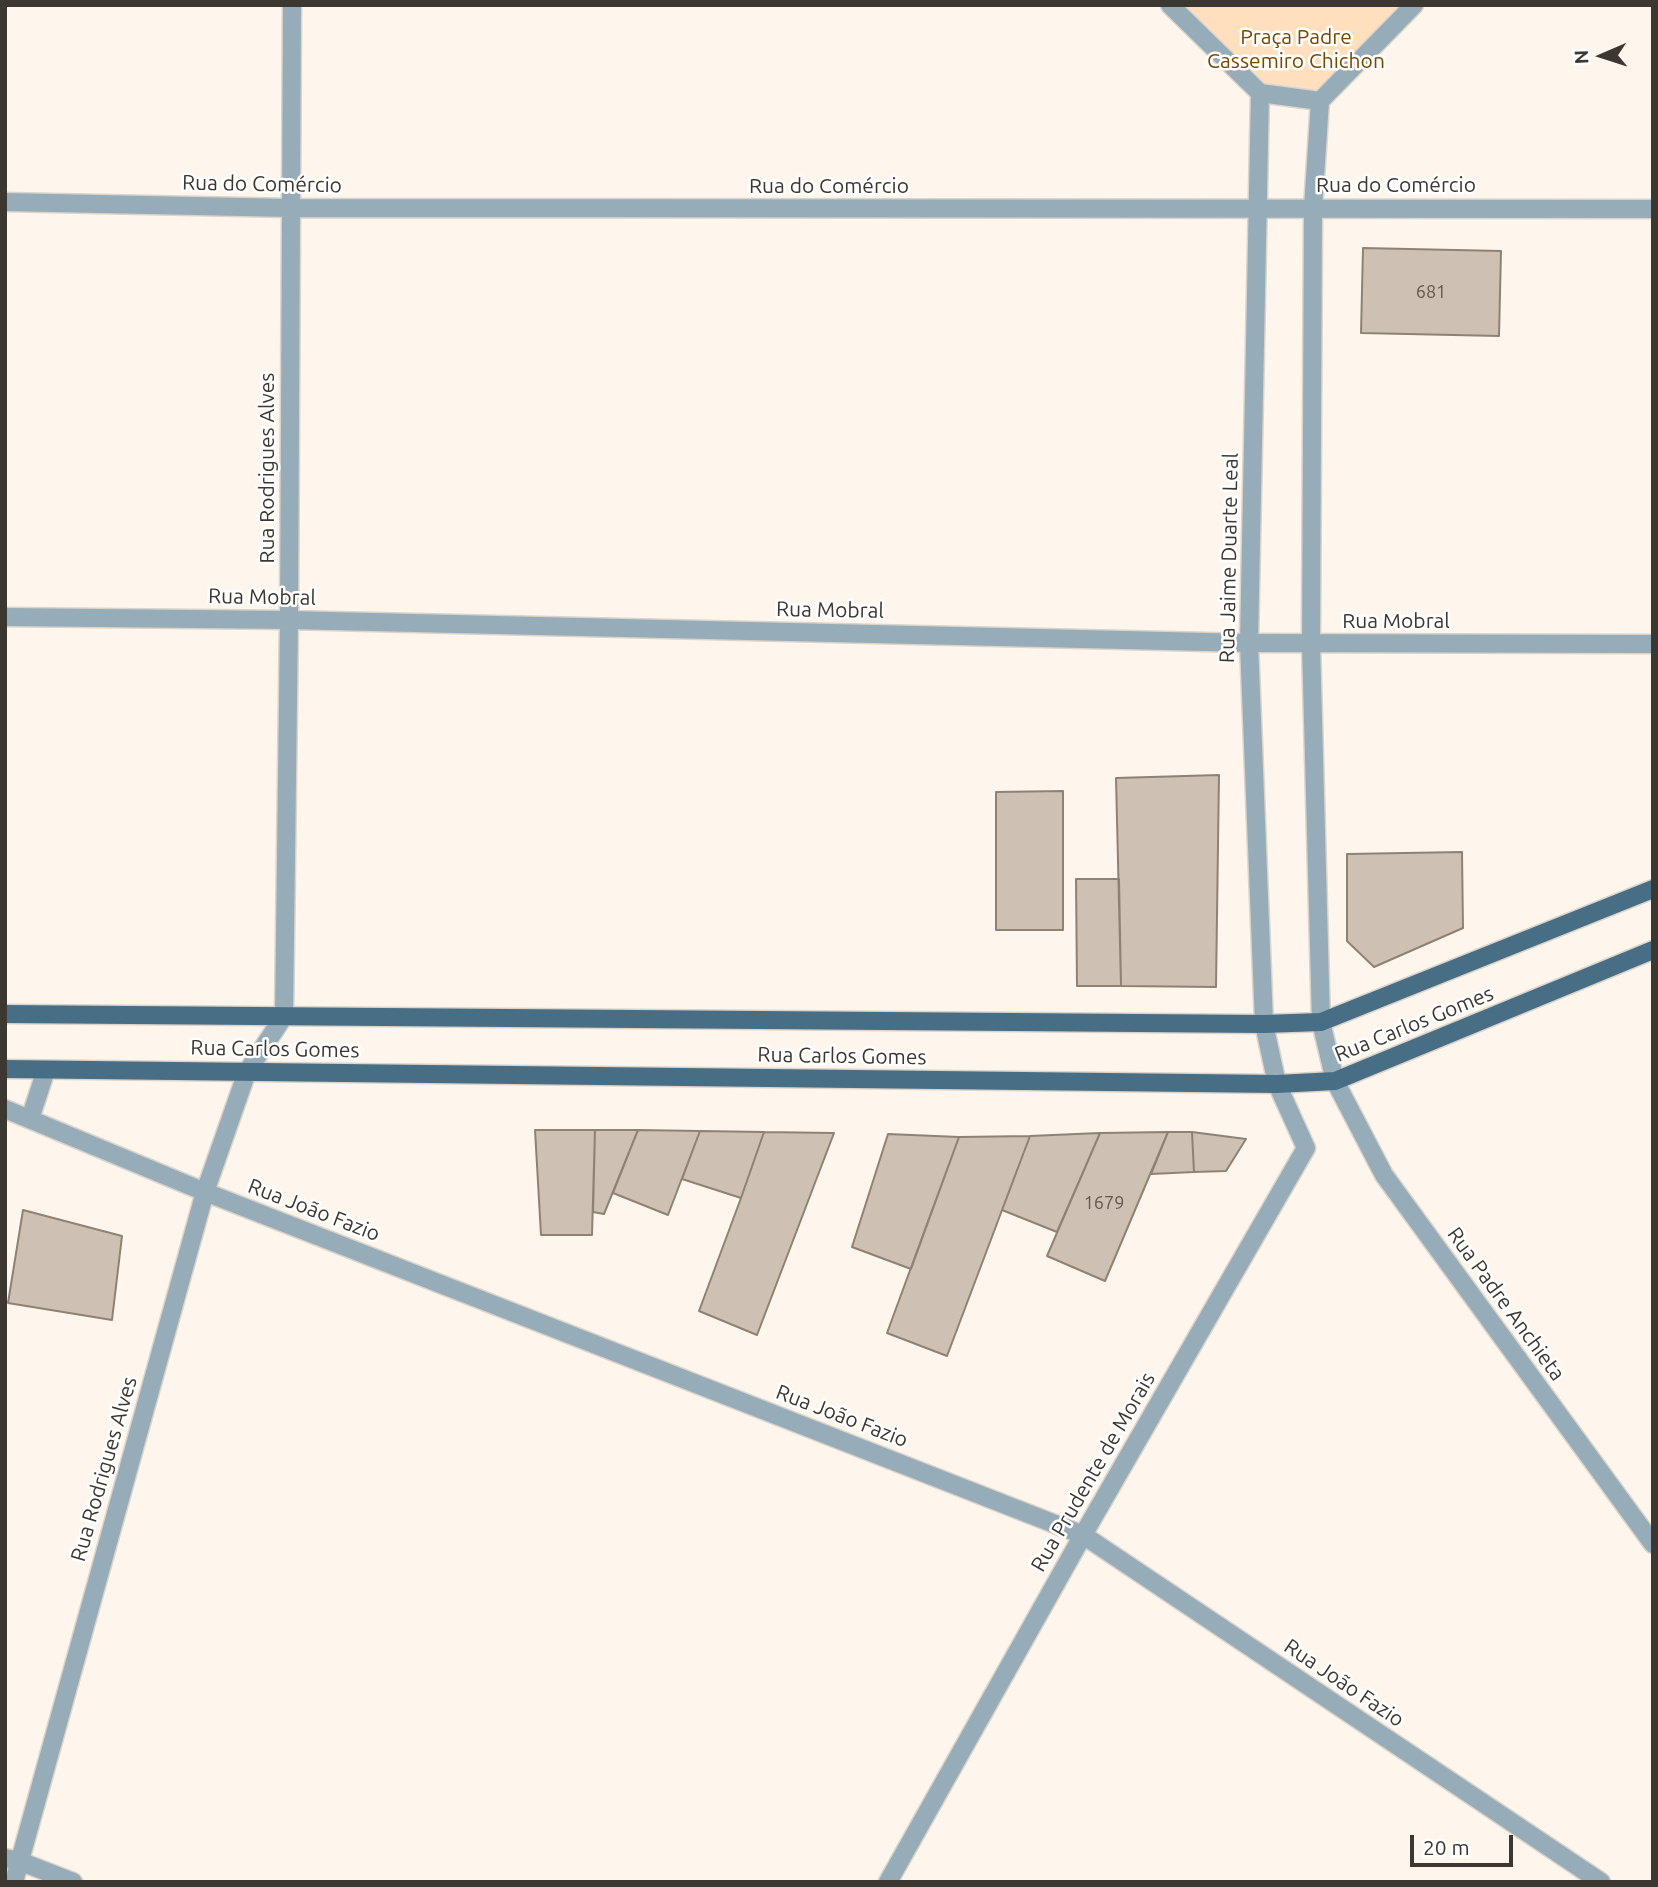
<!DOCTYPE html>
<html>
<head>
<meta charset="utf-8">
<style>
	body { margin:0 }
	#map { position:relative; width:1658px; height:1887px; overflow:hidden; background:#fef6ed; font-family:Ubuntu,sans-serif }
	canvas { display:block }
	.frame { position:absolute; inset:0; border:7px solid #3d3731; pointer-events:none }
	.north { position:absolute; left:1567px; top:21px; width:70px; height:70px; -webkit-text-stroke:5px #fff; paint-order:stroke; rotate:267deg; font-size:19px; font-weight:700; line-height:28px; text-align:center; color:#3d3731 }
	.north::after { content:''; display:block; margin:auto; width:24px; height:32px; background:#3d3731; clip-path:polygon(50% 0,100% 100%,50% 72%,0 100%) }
	.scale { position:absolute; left:1410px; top:1835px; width:103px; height:32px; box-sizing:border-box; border:4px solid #3d3731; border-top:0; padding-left:9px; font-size:21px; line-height:24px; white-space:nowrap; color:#3d3731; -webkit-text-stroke:5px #fff; paint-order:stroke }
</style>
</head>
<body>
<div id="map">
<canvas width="1658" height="1887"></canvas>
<div class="frame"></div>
<div class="north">N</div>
<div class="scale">20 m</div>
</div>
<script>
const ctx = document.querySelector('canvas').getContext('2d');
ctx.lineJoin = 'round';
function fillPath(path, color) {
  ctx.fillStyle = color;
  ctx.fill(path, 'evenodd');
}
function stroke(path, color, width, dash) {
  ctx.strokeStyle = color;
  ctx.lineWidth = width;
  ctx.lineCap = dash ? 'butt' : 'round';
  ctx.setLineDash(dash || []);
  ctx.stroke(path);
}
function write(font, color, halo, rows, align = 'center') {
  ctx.font = font + ' Ubuntu,sans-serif';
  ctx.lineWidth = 5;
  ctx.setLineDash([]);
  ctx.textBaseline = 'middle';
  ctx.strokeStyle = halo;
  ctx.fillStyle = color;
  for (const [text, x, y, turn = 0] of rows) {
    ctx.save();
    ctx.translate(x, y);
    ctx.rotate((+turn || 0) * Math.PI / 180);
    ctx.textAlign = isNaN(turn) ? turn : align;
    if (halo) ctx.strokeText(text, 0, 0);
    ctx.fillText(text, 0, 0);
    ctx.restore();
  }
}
const green = new Path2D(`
	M1179,5H1414L1321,92L1289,93L1262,89Z`);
const building = new Path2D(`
	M1363,248L1501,251L1499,336L1361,333Z
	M1219,775L1216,987L1121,986L1116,778Z
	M1063,791V930H996V792Z
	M1462,852L1463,928L1374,967L1347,941V854Z
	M1076,879H1119L1121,986H1077Z
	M535,1130H595L592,1235H541Z
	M595,1130H638L604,1214L593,1212Z
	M638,1130L700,1131L668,1215L613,1193Z
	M700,1131L764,1132L741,1198L682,1179Z
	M764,1132L834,1133L757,1335L699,1311L741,1198Z
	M1168,1132H1192L1194,1172L1151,1174Z
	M1168,1132L1105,1281L1047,1256L1100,1133Z
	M1192,1132L1246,1139L1226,1171L1194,1172Z
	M1100,1133L1057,1232L1002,1210L1030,1136Z
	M888,1134L959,1137L911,1269L852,1247Z
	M1030,1136L947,1356L887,1333L959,1137Z
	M23,1210L122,1236L112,1320L8,1303Z`);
const minor = new Path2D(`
	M5,202L290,208L1653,209
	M5,617L289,620L1249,643L1653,644
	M5,1109L205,1192L1083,1535L1601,1882
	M30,1119L46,1070
	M5,1858L19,1861L73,1882
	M14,1882L205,1192L247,1072L284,1016L289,620L292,5`);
const tertiary = new Path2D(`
	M1170,5L1260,93L1320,101L1414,5
	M1320,101L1313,208L1311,644L1321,1022L1335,1081L1384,1175L1653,1544
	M888,1882L1083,1535L1306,1148L1277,1084L1264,1024L1249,643L1260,93`);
const primary = new Path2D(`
	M5,1014L1264,1024L1321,1022L1653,889
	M5,1069L1277,1084L1335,1081L1653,950`);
const numberNames = [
	["681",1431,292],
	["1679",1104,1203]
];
const parkNames = [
	["Praça Padre",1296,37],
	["Cassemiro Chichon",1296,61]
];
const streetNames = [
	["Rua do Comércio",262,184,1],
	["Rua do Comércio",1396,185],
	["Rua do Comércio",829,186],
	["Rua Rodrigues Alves",267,468,-90],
	["Rua Jaime Duarte Leal",1229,558,-89],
	["Rua Mobral",262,597,1],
	["Rua Mobral",830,610,1],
	["Rua Mobral",1396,621],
	["Rua Carlos Gomes",1414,1024,-22],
	["Rua Carlos Gomes",275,1049,1],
	["Rua Carlos Gomes",842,1056,1],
	["Rua João Fazio",314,1210,21],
	["Rua Padre Anchieta",1506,1304,54],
	["Rua João Fazio",842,1416,21],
	["Rua Rodrigues Alves",104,1469,-74],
	["Rua Prudente de Morais",1093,1472,-60],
	["Rua João Fazio",1344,1683,34]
];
fillPath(green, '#ffdfbd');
fillPath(building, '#cec0b2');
stroke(building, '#8e8274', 2);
stroke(minor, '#dbd4cb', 21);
stroke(tertiary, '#dbd4cb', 21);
stroke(primary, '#dbd4cb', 21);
stroke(minor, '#97acb9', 18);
stroke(tertiary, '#97acb9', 18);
stroke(primary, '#476e85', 18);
write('18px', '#615951', null, numberNames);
write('21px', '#754800', '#fff', parkNames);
write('21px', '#3d3731', '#fff', streetNames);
</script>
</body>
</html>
